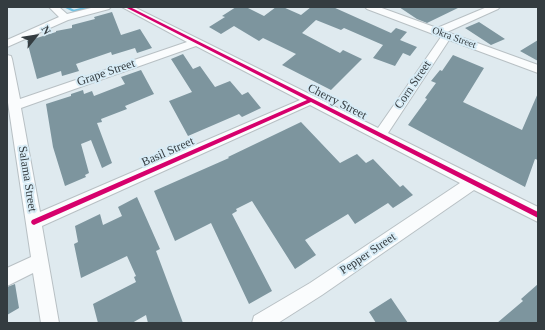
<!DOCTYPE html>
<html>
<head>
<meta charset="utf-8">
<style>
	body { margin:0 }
	#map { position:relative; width:545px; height:330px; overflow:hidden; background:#dfeaef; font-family:Georgia,serif }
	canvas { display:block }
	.frame { position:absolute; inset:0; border:8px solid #343c40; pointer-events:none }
	.north { position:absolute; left:16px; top:16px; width:40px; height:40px; -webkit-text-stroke:3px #d8ecf6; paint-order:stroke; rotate:60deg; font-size:11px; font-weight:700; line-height:16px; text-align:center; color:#343c40 }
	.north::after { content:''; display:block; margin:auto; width:14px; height:18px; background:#343c40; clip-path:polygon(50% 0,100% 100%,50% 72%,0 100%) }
</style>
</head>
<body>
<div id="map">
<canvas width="545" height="330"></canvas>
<div class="frame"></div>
<div class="north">N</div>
</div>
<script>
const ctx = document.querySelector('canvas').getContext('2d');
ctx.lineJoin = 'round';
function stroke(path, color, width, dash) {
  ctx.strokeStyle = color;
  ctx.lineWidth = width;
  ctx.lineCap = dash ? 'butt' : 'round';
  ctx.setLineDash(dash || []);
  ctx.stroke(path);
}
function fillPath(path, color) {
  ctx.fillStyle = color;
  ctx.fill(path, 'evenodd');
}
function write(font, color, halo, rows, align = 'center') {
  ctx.font = font + ' Georgia,serif';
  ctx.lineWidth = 4;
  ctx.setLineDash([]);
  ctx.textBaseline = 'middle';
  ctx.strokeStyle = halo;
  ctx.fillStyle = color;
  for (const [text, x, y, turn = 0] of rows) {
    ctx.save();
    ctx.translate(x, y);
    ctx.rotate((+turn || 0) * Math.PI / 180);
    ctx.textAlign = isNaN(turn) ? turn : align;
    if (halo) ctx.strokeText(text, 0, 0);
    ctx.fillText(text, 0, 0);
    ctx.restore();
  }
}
const stream = new Path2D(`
	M66,7L74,11L89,7`);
const building = new Path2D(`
	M236,7H246L264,16L276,7H283L301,15L311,7H333L391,33L396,28L407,32L400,40L417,47L410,56L403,53L395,66L373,58L383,45L344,28L341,30L316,20L302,33L340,53L343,50L362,59L331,90L282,65L296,54L263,38L259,41L234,26L221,34L209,27L225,17L222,16Z
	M399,7H460L427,23L417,19Z
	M112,12L121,35L140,29L152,48L137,53L135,48L112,55L111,52L76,64L79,71L62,76L61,71L37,79L27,41L56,32V31L72,28V25L95,19L94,17Z
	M479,22L505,39L491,45L465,28Z
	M538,40V61L520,51Z
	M183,54L193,69L200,66L215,87L230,81L242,95L248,92L261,108L242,117L239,114L188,136L169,101L192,92L171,59Z
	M453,55L484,68L463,102L522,130L538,93V160L535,159L525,187L408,125L427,99L425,98L436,83L431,81L440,70L442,71Z
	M141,70L154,94L125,106L127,109L101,119L102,122L97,123L112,163L102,168L91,140L81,144L89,173L85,175L86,177L65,186L53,147L46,104L71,96V94L83,90L84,94L92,91L94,96L125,84L121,77Z
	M301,122L340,163L357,154L366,163L373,159L400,187L403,185L413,195L393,208L388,203L355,224L348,214L305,240L316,255L295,269L252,201L236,209L237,211L232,214L272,291L249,304L211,223L175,241L154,191L229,158L228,157Z
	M137,197L160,249L156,251L183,323H148L146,315L132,323H98L93,304L136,282L134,277L136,276L127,256L81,278L74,244L78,242L75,226L100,214L103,225L122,216L118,207Z
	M15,284L19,308L7,315V287Z
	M538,284V323H497L523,301L521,299Z
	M391,298L408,323H376L369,312Z`);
const minor = new Path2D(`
	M49,7H59L67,14L95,7H111L109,9L68,20L7,47V40L59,17Z
	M122,7H134L378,128L441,37L367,9L365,7H379L437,28L487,7H500L498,9L447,32L538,65V73L449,40L388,133L538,207V222L474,190L322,295L278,323H252L254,316L310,283L460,183L310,105L42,226L59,323H41L33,273L7,286V268L31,257L7,96V55L11,56L12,59L20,99L187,42ZM196,46L300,100L40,212L21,108Z`);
const cycleway = new Path2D(`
	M125,7H130L538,212V218L311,102L36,224L34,225L32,224L31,222L32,220L307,100Z`);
const farStreetnames = [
	["Okra Street",454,38,20]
];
const streetNames = [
	["Grape Street",106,73,-19],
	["Corn Street",413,85,-56],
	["Cherry Street",337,102,27],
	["Basil Street",168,152,-24],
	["Salama Street",27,179,81],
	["Pepper Street",368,254,-34]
];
stroke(stream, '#71c2e3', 2.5);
fillPath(building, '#7d959e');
stroke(minor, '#b8c0c4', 2);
fillPath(minor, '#fafcfd');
fillPath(cycleway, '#d6006c');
write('10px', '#343c40', '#d8ecf6', farStreetnames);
write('12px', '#343c40', '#d8ecf6', streetNames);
</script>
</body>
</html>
